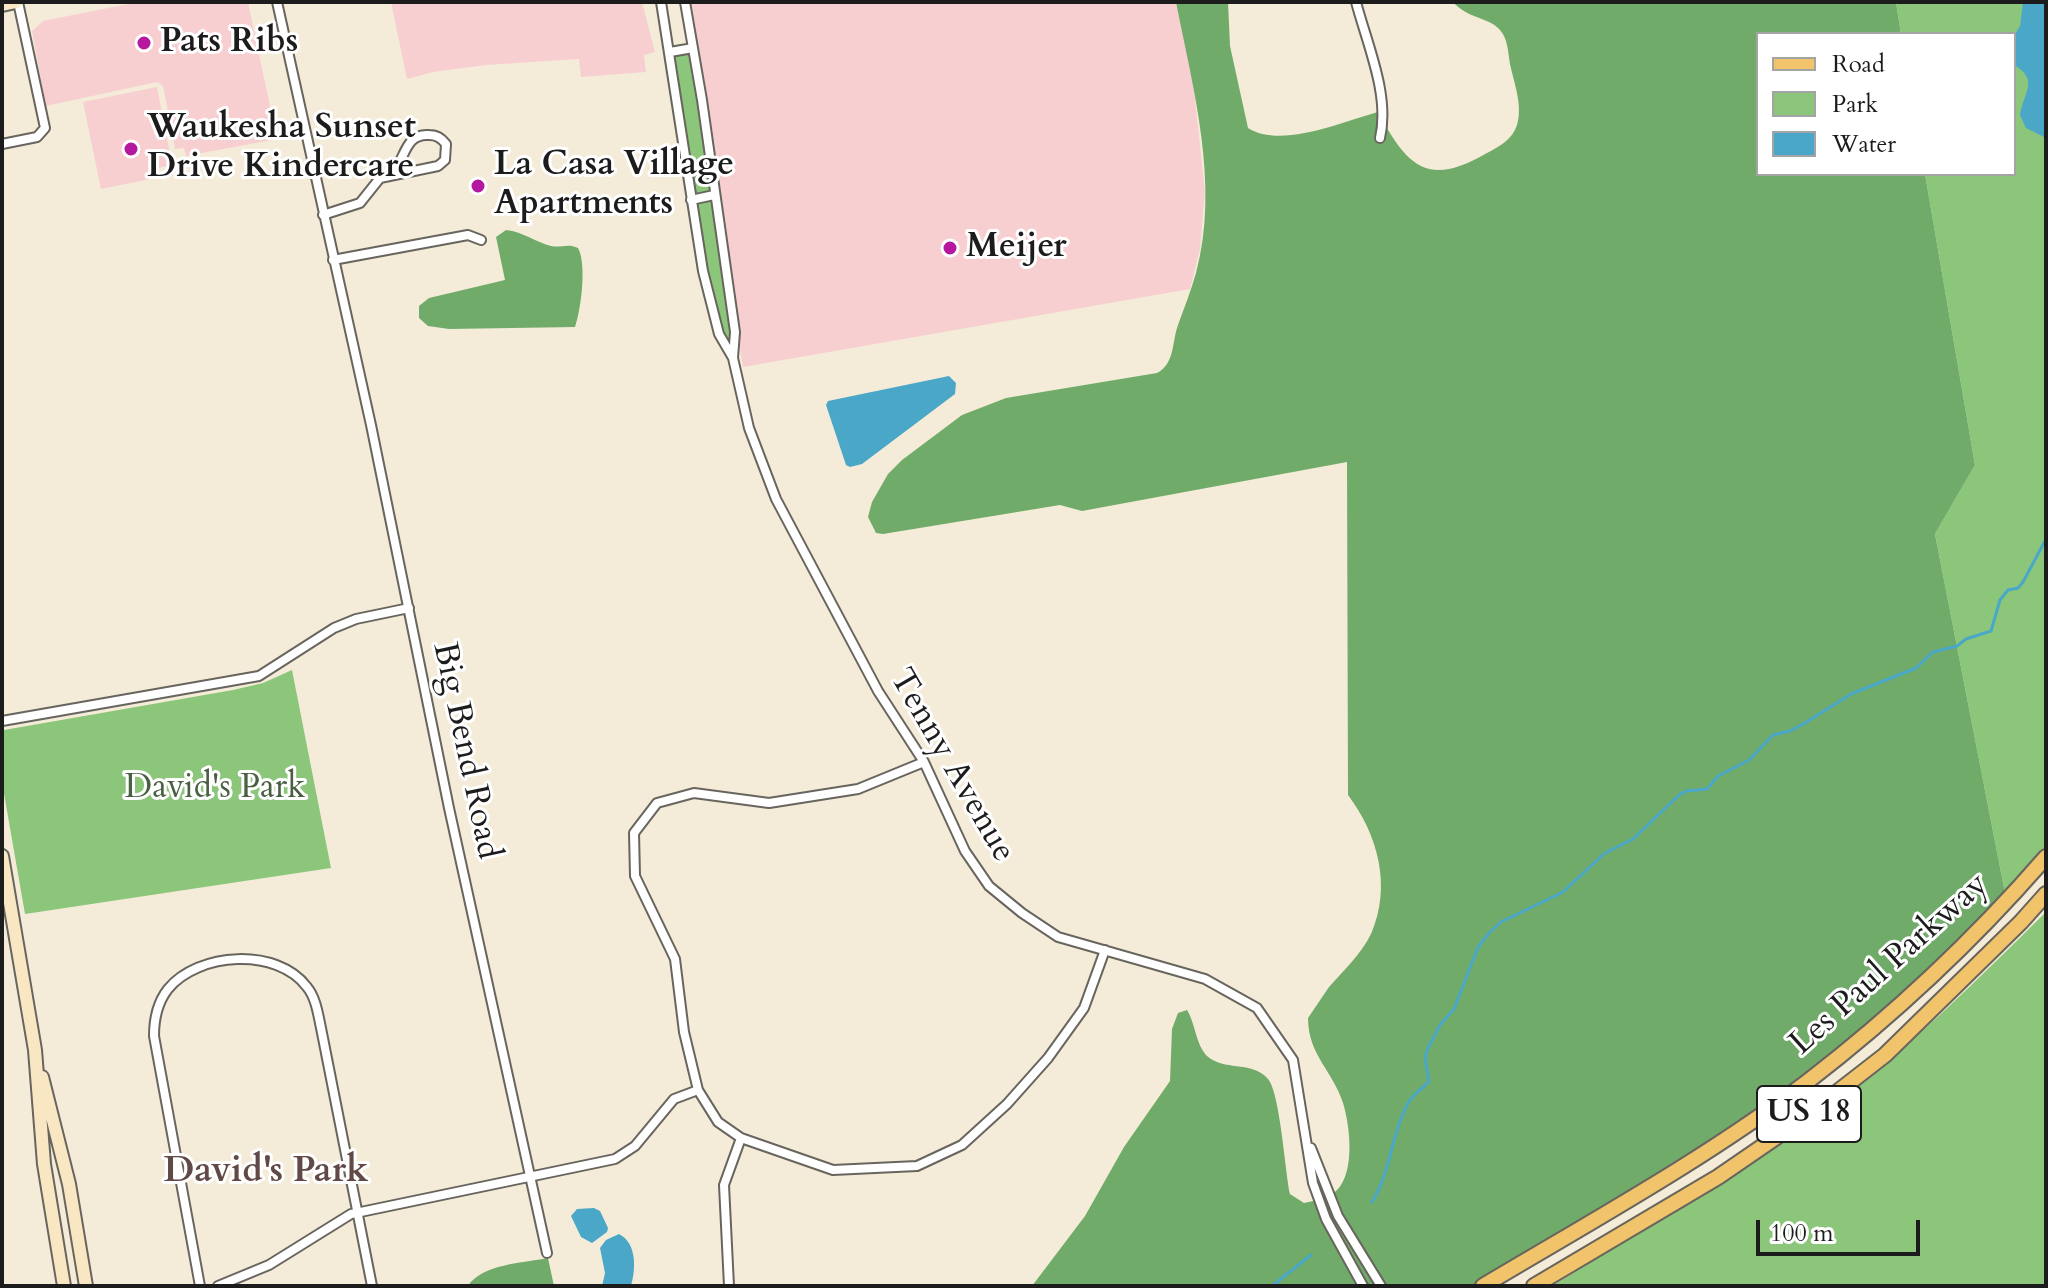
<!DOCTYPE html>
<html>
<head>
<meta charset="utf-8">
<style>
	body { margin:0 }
	#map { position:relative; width:2048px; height:1288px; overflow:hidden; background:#f4ecd8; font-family:Cardo,serif }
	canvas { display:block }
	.frame { position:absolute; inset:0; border:4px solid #1c1c1c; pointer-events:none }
	.legend { position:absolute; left:1756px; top:32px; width:260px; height:144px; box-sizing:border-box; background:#fff; border:2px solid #a4a4a4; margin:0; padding:10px 14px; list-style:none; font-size:24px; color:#1c1c1c }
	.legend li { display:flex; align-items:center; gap:16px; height:40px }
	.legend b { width:40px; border:2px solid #a4a4a4 }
	.scale { position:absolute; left:1756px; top:1220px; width:164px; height:36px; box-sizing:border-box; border:4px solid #1c1c1c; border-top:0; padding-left:10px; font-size:24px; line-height:28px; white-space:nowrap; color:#1c1c1c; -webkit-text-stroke:6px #fff; paint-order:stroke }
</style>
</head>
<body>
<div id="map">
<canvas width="2048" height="1288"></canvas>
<div class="frame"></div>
<ul class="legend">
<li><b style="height:10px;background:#f1c36a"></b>Road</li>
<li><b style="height:22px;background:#8cc67a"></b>Park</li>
<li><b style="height:22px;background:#4aa7c8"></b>Water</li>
</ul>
<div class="scale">100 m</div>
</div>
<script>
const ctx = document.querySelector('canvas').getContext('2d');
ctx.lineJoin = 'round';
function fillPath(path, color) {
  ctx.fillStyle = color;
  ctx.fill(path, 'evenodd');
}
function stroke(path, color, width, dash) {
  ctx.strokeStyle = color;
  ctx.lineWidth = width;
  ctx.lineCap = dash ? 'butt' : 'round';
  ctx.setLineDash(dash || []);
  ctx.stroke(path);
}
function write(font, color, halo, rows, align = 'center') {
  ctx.font = font + ' Cardo,serif';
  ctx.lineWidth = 6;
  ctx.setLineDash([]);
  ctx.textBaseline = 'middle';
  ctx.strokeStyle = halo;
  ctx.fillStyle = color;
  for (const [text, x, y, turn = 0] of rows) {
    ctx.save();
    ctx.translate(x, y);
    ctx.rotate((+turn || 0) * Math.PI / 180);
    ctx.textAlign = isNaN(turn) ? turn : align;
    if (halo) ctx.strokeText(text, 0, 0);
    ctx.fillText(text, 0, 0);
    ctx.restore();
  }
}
const built = new Path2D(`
	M138,2H248L277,139L186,156L184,148L175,149L163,86L157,82L46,106L32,31L43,21Z
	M391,2H642L655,52L644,55L646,72L581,77L579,59L486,65L433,72L407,79Z
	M685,2H1176L1193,81L1205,191L1200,249L1190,289L743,367Z
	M157,87L172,165L149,170L150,179L101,189L83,102Z`);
const green = new Path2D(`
	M1896,2H2046V853L2006,898L1935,534L1975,465L1925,174H2014V34H1901Z
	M693,48L739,334L733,358L709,303L670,52Z
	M292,670L331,868L25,914L2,782V732L4,730L233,690L263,683Z
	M2046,912V1286H1552C1647,1228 1745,1172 1834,1105C1910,1047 1978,979 2046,912Z`);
const forest = new Path2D(`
	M1176,2H1228L1230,46L1248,128C1281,149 1341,122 1378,112C1407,166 1427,188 1487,153C1500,146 1512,140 1517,125C1523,105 1514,83 1510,64C1508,52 1508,39 1500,30C1489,17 1468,19 1453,2H1896L1901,34H1758V174H1925L1975,465L1935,534L2006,898L1970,935L1808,1076L1733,1129L1477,1286H1032L1085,1216L1124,1147L1170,1081L1172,1029L1178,1013L1187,1010C1196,1024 1196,1050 1211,1059C1228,1070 1254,1062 1268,1079C1280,1093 1285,1170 1290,1194L1304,1203C1316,1200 1330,1199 1338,1189C1355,1170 1350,1126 1343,1103C1333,1071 1308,1055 1308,1018C1315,1008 1322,997 1329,987C1343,971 1362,953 1371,934C1392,886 1378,835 1348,795L1347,462L1082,511L1060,505L883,534L876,533L868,517L872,502L888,474L902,460L962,415L1006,398L1157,373C1175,364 1172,341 1178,325C1184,308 1191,291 1196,273C1220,184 1193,89 1176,2Z
	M506,230C524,232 535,242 551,246C561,248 568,243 578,248C587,264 581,310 575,327L449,329L428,326L419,318V306L429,298L505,280L496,237Z
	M548,1258L554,1286H468C482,1264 523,1263 548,1258Z`);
const water = new Path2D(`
	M2023,2H2046V138L2026,128L2020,115C2023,93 2040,80 2014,65V36L2020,26Z
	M949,376L956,383L955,394L862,464L850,467L846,465L826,405L828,401Z
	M594,1208L600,1211L608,1228L607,1232L592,1243L581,1237L571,1216L577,1209Z
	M619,1234C637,1243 636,1269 631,1286H602L605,1273L600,1248L606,1240Z`);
const stream = new Path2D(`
	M1372,1202C1391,1171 1391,1136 1407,1105C1412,1094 1422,1090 1429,1081L1425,1058L1428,1048L1440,1025L1454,1009L1478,947L1489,933L1501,922L1563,892L1605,853L1633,839L1679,795L1686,791L1707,789L1718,776L1749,760L1773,735L1790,731L1805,723L1851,694L1916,668L1933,652L1957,646L1966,639L1991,631L2000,600L2008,590L2018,588L2023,582L2046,539
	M1272,1286L1311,1255`);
const minor = new Path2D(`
	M277,2L371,425L449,808L547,1253
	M661,2L703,271L719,334L733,358
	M685,2L702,100L735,332L733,358L749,428L776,499L878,691L924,762L965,851L989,886L1022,913L1058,937L1205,979L1257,1008L1293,1060L1313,1183L1326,1219L1363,1286
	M1356,2C1367,44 1390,95 1380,138
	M670,52L693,48
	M2,144L37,137L45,128L18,2
	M691,200L714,195
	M323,215L360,203L380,178L438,166L445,160L446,144C441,138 437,135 429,135C403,133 406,162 390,175
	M333,260L468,235L481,240
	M2,721L259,676L334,628L356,619L409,608
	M924,762L858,789L769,803L694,793L657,803L634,833L635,876L675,959L684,1032L698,1090L718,1122L741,1138L833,1170L917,1166L962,1145L1007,1104L1048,1058L1084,1008L1105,950
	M1311,1148L1338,1216L1381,1286
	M200,1286L154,1036C154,1020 157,1003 168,989C198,952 277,947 307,987C316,998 318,1014 321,1028L372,1286
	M218,1286L269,1265L351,1214L615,1159L635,1146L674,1099L698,1090
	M729,1286L724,1185L741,1138`);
const secondary = new Path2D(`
	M2,5L16,2
	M2,856L35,1050L44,1164L64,1286
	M42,1077L69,1184L86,1286`);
const primary = new Path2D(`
	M1483,1286C1592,1221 1705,1159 1807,1082C1894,1015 1974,940 2046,857
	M1534,1286L1718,1177L1804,1118L1885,1055L2021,922L2046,894`);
const markers = [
	[144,43,8,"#b5179e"],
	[131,149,8,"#b5179e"],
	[478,186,8,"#b5179e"],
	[950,248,8,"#b5179e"]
];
const shields = [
	[1809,1114,104]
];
const shieldNames = [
	["US 18",1809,1114]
];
const poiNames = [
	["Pats Ribs",160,43],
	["Waukesha Sunset",147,129],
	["Drive Kindercare",147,168],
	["La Casa Village",494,166],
	["Apartments",494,205],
	["Meijer",966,248]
];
const streetNames = [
	["Big Bend Road",465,751,78],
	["Tenny Avenue",951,766,60],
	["Les Paul Parkway",1890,965,-42]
];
const parkNames = [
	["David's Park",215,789]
];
const neighbourhoodNames = [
	["David's Park",266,1173]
];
fillPath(built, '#f7cfd1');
fillPath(green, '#8cc67a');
fillPath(forest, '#71ab6a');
fillPath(water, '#4aa7c8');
stroke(stream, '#4aa7c8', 3);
stroke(minor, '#68655e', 12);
stroke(secondary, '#68655e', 16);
stroke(primary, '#68655e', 18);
stroke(minor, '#fff', 8);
stroke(secondary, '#f9e7c3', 12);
stroke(primary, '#f1c36a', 14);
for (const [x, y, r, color] of markers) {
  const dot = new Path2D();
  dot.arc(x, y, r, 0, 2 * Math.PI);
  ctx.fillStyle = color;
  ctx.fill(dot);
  stroke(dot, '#fff', 3);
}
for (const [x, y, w] of shields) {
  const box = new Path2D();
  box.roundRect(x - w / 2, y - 28, w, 56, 6);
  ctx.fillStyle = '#fff';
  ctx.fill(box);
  stroke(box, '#1c1c1c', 2);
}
write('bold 32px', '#1c1c1c', null, shieldNames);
write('bold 34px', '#1c1c1c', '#fff', poiNames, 'left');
write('34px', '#1c1c1c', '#fff', streetNames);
write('34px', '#496042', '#fff', parkNames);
write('bold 36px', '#604946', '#fff', neighbourhoodNames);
</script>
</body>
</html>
